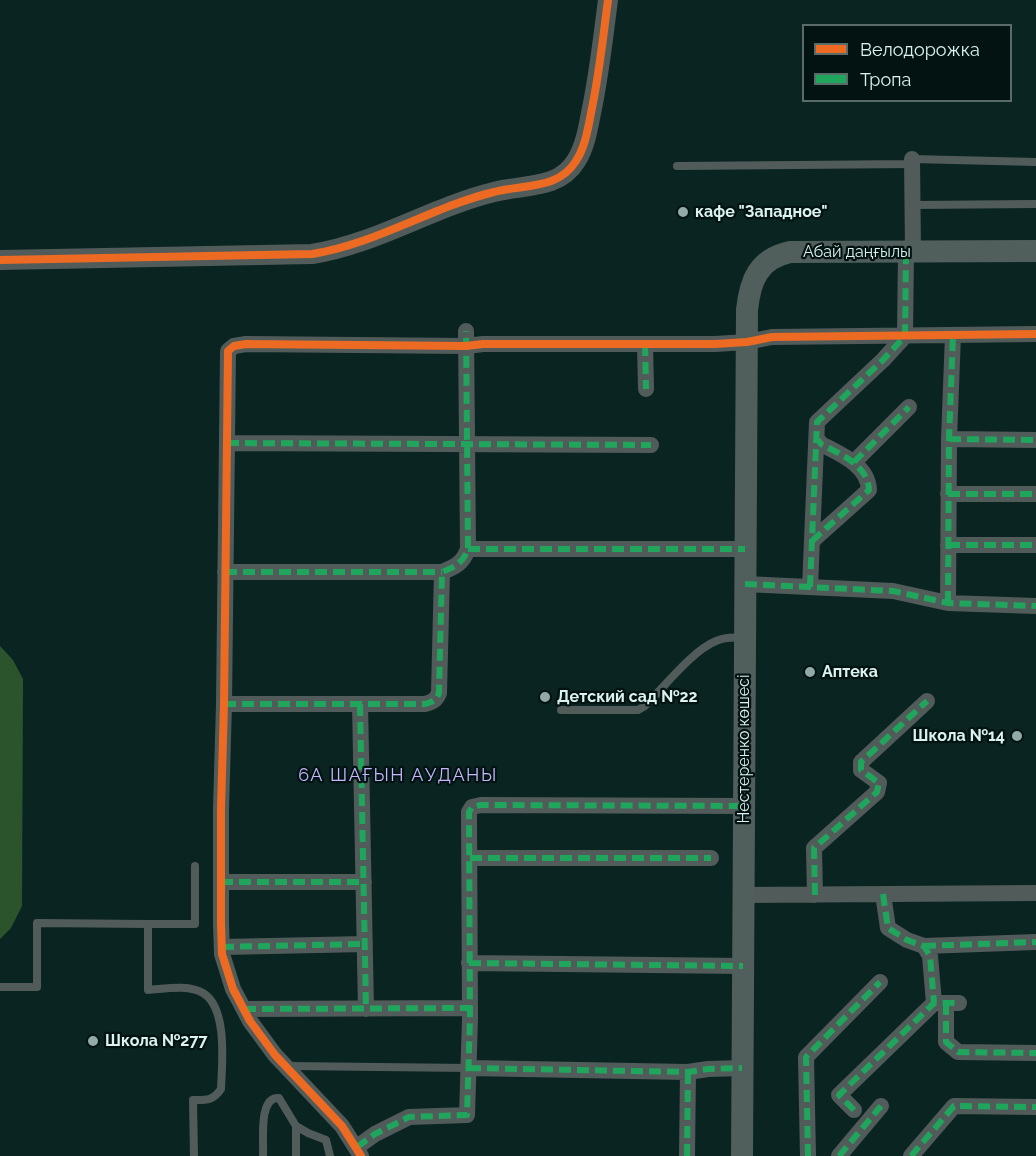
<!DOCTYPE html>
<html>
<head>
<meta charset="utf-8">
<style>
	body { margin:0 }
	#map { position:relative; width:1036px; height:1156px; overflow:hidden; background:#0a2422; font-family:Raleway,sans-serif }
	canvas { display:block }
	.legend { position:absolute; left:802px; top:24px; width:210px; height:78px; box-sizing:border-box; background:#031311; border:2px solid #596c69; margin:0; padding:8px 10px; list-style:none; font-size:18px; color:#dbf2ee }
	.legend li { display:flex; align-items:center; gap:12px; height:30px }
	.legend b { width:30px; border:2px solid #596c69 }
</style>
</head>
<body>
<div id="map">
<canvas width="1036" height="1156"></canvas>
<ul class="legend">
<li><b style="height:8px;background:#ed6a23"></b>Велодорожка</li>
<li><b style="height:8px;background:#20a55d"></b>Тропа</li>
</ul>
</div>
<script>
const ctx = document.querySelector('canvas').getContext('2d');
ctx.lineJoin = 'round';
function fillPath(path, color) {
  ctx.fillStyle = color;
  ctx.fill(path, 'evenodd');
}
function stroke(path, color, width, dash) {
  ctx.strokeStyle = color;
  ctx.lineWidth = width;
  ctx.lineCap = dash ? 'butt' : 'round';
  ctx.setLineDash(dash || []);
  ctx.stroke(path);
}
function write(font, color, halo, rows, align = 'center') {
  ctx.font = font + ' Raleway,sans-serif';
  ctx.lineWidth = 4.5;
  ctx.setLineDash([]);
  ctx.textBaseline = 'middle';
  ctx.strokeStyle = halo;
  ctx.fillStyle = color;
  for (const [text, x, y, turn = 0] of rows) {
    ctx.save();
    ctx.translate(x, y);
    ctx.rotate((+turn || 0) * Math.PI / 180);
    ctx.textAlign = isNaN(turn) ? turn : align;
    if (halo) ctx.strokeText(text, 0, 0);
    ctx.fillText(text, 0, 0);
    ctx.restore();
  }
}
const green = new Path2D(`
	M0,646L13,660L23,679L22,906L11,928L0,939Z`);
const service = new Path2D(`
	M912,159L1036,162
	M677,166L912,164
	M912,205L1036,204
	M561,710H638L645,706C664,687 693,650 716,641C725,637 735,637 744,638
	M148,924H195V866
	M0,987H37V923L148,924V990C164,989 188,984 203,993C228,1008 222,1064 221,1089C213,1101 206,1100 193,1100L194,1156
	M288,1066L469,1068
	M263,1156C264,1142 258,1096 279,1098L296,1126L308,1133L326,1140L330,1156
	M296,1156V1126`);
const minor = new Path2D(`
	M912,159L913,251
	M645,344L646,389
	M949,439L1036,440
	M227,443L651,445
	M854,462L909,407
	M948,494H1036
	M812,541L869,490C868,465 840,454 821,444L818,440
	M948,545H1036
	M468,549H745
	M225,572H442
	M745,584L893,591L948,603L1036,606
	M810,587L817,422L883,360L905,336L906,252
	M948,603L949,439L953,335
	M224,704H425C433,702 436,700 439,693L442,572C455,567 463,563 468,549L466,331
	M360,704L366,1009
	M470,858H711
	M221,882H364
	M883,894L888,928L907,940L924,946L930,956L934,1003
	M743,895L1036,893
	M815,895L814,848L877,792L879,783L861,770V762L927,701
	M924,946L1036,942
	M222,947L365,944
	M469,963L743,966
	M946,1003V1042L958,1052L1036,1053
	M244,1009L470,1008
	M469,1068L688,1072L708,1069L742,1068
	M854,1110L839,1095L934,1003H959
	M357,1147L375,1134L409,1117L467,1115L470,1018L469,812L472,807L481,805L744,806
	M361,1156L342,1126L275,1055L250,1021L233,989L222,954L221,923V809L224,704L228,351L234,346L246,344L466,346L483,344H715L747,342L772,337L1036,334
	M687,1156L688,1072
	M808,1156L806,1057L880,982
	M839,1156L881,1106
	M911,1156L954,1106L1036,1107`);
const tertiary = new Path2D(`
	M0,260L312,254C376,244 432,207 494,192C524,184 558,190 576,161C585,147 588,129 591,113C599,76 603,38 608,0`);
const secondary = new Path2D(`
	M742,1156L747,310C750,281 758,259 790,252L1036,251`);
const quiet = new Path2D(`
	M645,344L646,389
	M949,439L1036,440
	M227,443L651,445
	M854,462L909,407
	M948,494H1036
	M812,541L869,490C868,465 840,454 821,444L818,440
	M948,545H1036
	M468,549H745
	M225,572H442
	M745,584L893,591L948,603L1036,606
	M810,587L817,422L883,360L905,336L906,252
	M948,603L949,439L953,335
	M224,704H425C433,702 436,700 439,693L442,572C455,567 463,563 468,549L466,331
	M360,704L366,1009
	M470,858H711
	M221,882H364
	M883,894L888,928L907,940L924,946L930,956L934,1003
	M815,895L814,848L877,792L879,783L861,770V762L927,701
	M924,946L1036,942
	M222,947L365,944
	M469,963L743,966
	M946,1003V1042L958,1052L1036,1053
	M244,1009L470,1008
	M469,1068L688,1072L708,1069L742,1068
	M854,1110L839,1095L934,1003H959
	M357,1147L375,1134L409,1117L467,1115L470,1018L469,812L472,807L481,805L744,806
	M687,1156L688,1072
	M808,1156L806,1057L880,982
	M839,1156L881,1106
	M911,1156L954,1106L1036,1107`);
const cycleway = new Path2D(`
	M0,260L312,254C376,244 432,207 494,192C524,184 558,190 576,161C585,147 588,129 591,113C599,76 603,38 608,0
	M361,1156L342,1126L275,1055L250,1021L233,989L222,954L221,923V809L224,704L228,351L234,346L246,344L466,346L483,344H715L747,342L772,337L1036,334`);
const markers = [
	[683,212,6,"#92aaa7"],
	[810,672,6,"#92aaa7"],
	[545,697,6,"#92aaa7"],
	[1017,736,6,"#92aaa7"],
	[93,1041,6,"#92aaa7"]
];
const poiNames = [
	["кафе \"Западное\"",695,212],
	["Аптека",822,672],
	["Детский сад №22",557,697],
	["Школа №14",1005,736,"right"],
	["Школа №277",105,1041]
];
const streetNames = [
	["Абай даңғылы",857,252],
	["Нестеренко көшесі",744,749,-90]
];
const neighbourhoodNames = [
	["6А ШАҒЫН АУДАНЫ",398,776]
];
fillPath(green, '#2b542d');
stroke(service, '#515c5a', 8);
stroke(minor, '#515c5a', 16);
stroke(tertiary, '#515c5a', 20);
stroke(secondary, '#505f5c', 22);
stroke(quiet, '#20a55d', 6, [12, 6]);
stroke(cycleway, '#ed6a23', 8);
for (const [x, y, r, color] of markers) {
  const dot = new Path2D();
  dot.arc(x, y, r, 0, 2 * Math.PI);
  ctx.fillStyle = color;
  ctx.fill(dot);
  stroke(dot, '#031311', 2);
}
write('bold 16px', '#dbf2ee', '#031311', poiNames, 'left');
write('16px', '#dbf2ee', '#031311', streetNames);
ctx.letterSpacing = '1.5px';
write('18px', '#c4b7fe', '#031311', neighbourhoodNames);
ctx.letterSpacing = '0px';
</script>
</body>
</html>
